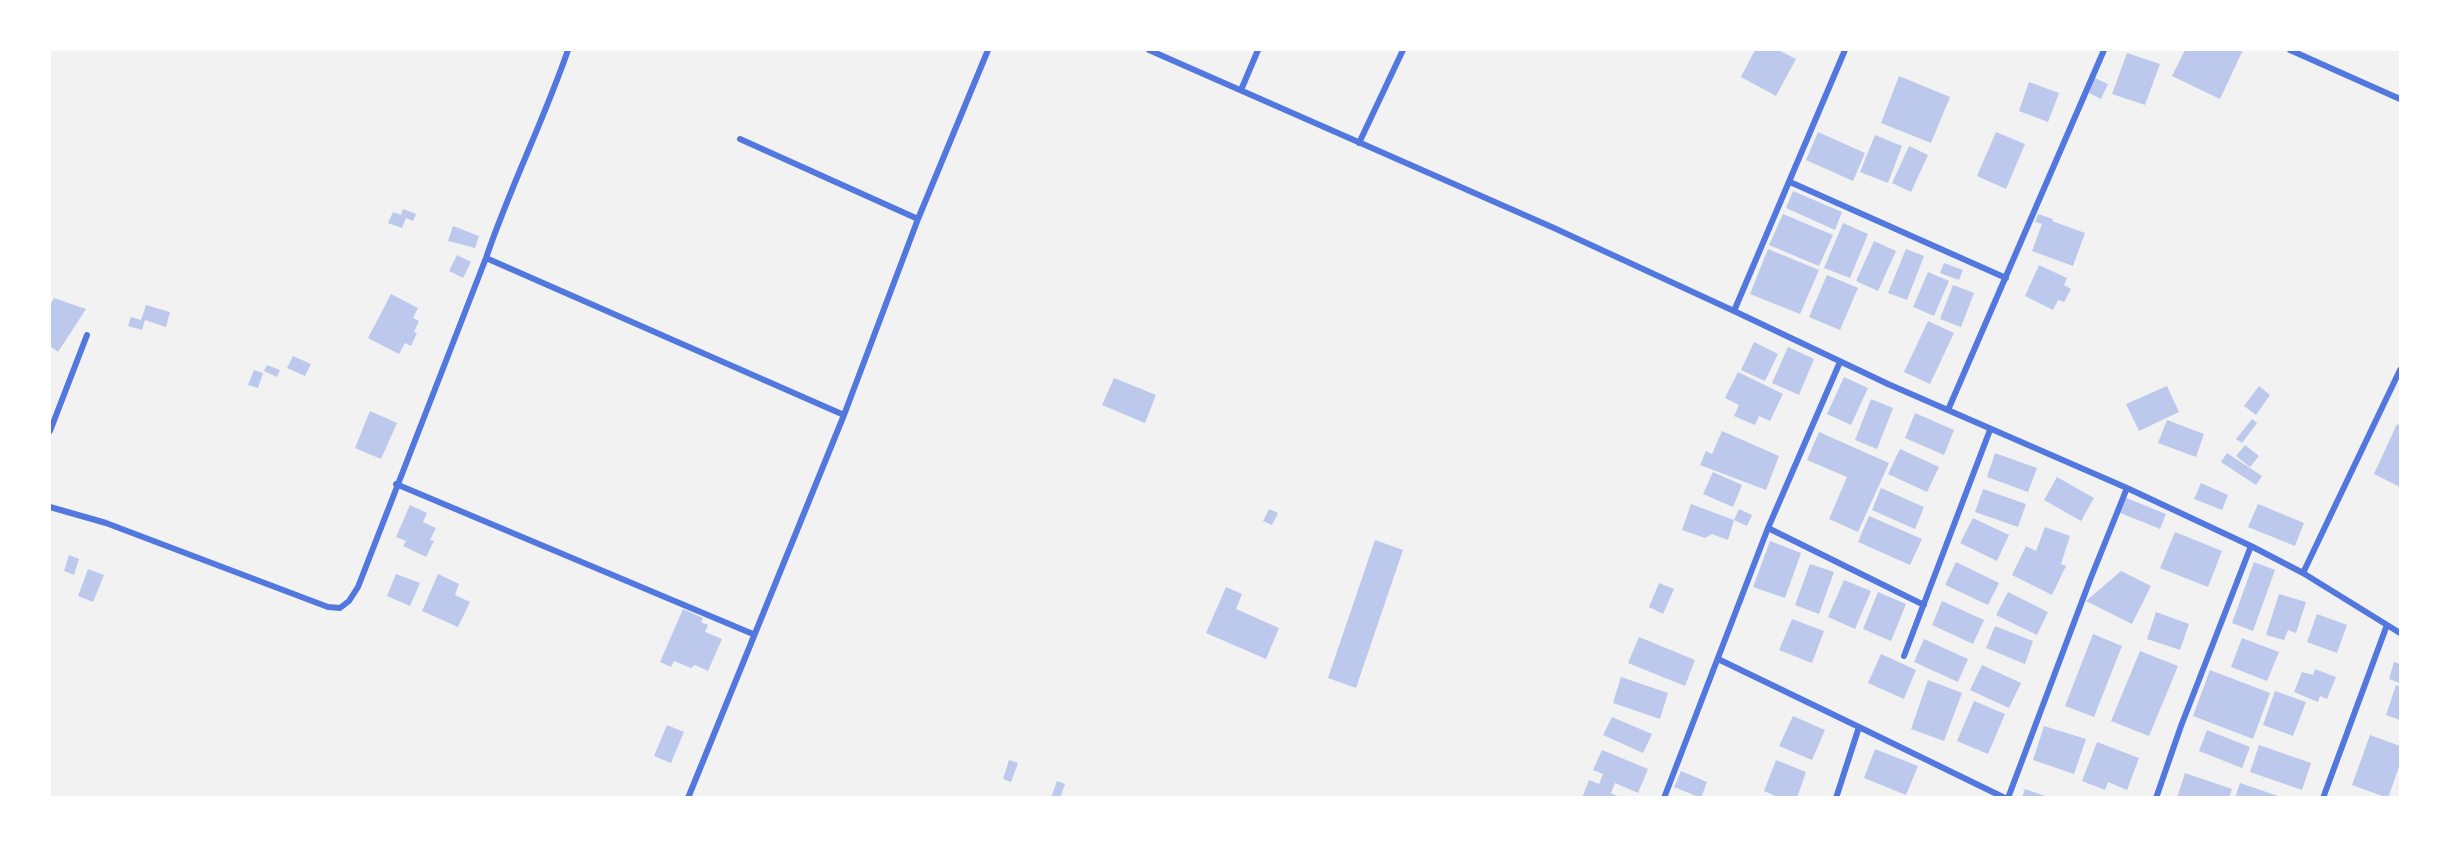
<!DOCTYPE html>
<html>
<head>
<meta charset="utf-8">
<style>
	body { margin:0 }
	#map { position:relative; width:2450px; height:847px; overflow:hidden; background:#f2f2f2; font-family:"PT Serif",serif }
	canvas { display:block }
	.frame { position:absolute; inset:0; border:51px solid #fff; pointer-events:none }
</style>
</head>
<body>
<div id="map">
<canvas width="2450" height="847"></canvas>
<div class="frame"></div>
</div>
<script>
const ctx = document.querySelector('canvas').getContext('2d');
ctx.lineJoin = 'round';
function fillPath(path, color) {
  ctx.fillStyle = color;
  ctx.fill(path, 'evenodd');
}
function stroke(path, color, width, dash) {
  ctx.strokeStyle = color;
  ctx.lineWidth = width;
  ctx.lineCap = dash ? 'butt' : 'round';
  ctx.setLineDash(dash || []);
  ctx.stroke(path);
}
const building = new Path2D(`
	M1755,50H1778L1796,59L1776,96L1741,77Z
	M2185,50H2243L2220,99L2172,76Z
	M2127,53L2160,64L2145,105L2112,94Z
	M1899,76L1950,97L1931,143L1881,123Z
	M2095,78L2108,84L2101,99L2089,93Z
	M2029,82L2059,93L2048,122L2019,111Z
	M1818,132L1865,153L1853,181L1806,160Z
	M1996,132L2025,144L2006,189L1977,176Z
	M1875,135L1902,146L1888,183L1860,172Z
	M1909,146L1928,155L1911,192L1892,183Z
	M1793,191L1842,212L1835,230L1786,208Z
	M403,209L416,214L413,221L406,218L402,228L388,223L393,212L401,215Z
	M1783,214L1833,235L1819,266L1769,245Z
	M2038,214L2053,219L2052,221L2085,233L2073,266L2032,251L2042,224L2035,222Z
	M1843,223L1868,234L1850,278L1824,268Z
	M453,226L479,236L475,248L448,241Z
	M1874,241L1896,251L1878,291L1856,281Z
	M1768,249L1819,270L1800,314L1750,294Z
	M1906,249L1924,256L1907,300L1888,293Z
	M457,255L471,262L463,278L449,271Z
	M1944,263L1963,270L1959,280L1940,273Z
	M2039,265L2067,278L2064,285L2071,289L2064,302L2058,300L2053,310L2025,296Z
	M1928,272L1949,281L1934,316L1913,307Z
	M1827,275L1858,288L1840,330L1809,317Z
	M1953,285L1974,293L1961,327L1940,319Z
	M391,294L418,308L413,318L419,321L414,332L417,333L411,346L405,343L399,354L368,338Z
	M54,298L86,309L58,352L50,346V305Z
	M146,305L170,312L166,327L145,320L142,330L128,326L131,317L141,320Z
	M1928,321L1954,333L1930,384L1904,372Z
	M1754,342L1778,354L1765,381L1741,370Z
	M1788,347L1814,359L1799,395L1772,383Z
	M293,356L311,364L305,376L287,368Z
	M267,365L280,370L277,377L264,371Z
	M254,370L263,373L258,388L248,385Z
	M1738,372L1783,394L1770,421L1759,416L1755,425L1734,416L1739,405L1725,398Z
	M1844,377L1868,388L1851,425L1827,414Z
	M1114,378L1156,395L1145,423L1102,405Z
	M2167,386L2179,412L2139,431L2126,404Z
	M2259,386L2270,395L2256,415L2244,406Z
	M1871,399L1893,408L1877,449L1855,440Z
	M370,411L397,423L381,459L355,448Z
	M1915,413L1954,430L1944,455L1905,438Z
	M2252,419L2257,423L2242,443L2236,439Z
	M2167,420L2204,434L2196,457L2158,443Z
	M2397,424L2400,426V487L2374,474Z
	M1722,431L1779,456L1766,490L1700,465L1706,451L1712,454Z
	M1819,432L1889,463L1858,532L1829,519L1847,477L1807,460Z
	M2245,445L2259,456L2250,467L2236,456Z
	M1900,449L1939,467L1927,492L1888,474Z
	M1995,453L2037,468L2028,492L1987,477Z
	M2227,453L2262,476L2256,485L2221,462Z
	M1713,472L1742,485L1733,507L1703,494Z
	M2057,477L2094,498L2081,521L2044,500Z
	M2201,483L2228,495L2222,510L2194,499Z
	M1881,488L1924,507L1915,529L1872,510Z
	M1983,489L2026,504L2018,527L1975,512Z
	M2124,497L2166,514L2160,529L2118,512Z
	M1691,504L1734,520L1728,540L1712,534L1705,538L1682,530Z
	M2258,504L2304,523L2295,546L2248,527Z
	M410,505L427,513L423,522L436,528L430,540L434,541L426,557L403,546L406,541L396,537Z
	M1269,509L1278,513L1272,525L1263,521Z
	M1739,509L1752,515L1747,526L1734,520Z
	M1869,516L1922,539L1910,565L1858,542Z
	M1973,518L2009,535L1997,561L1960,543Z
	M2045,527L2070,536L2061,564L2066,566L2052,595L2012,575L2026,546L2036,551Z
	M2175,532L2222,551L2208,587L2160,568Z
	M1375,540L1403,550L1356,688L1328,678Z
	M1770,541L1801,553L1785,598L1753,587Z
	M69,555L79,559L74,575L64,571Z
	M1956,562L1999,583L1988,605L1945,585Z
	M2254,562L2275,570L2253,631L2232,623Z
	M1810,564L1834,572L1819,614L1795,605Z
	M88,569L104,575L93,602L78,596Z
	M2121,571L2151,586L2132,624L2086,601Z
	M396,574L420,583L410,606L387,596Z
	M438,574L459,584L455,595L470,602L458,627L422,611Z
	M1844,580L1871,591L1855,629L1828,617Z
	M1659,583L1674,589L1663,614L1649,607Z
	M1226,587L1242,594L1236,609L1279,628L1266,659L1206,633Z
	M1878,592L1906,604L1891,641L1863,629Z
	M2008,592L2048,612L2037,635L1996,615Z
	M2279,594L2306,602L2296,633L2288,630L2284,640L2266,635Z
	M1942,601L1984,620L1973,644L1932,625Z
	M683,609L703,618L701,622L708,625L705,632L722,639L708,671L695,665L691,668L674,661L671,667L660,662Z
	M2156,612L2189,624L2180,650L2147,639Z
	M2317,614L2347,625L2337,653L2307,642Z
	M1792,619L1824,631L1812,663L1779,650Z
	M1995,626L2033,641L2025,664L1986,648Z
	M2093,634L2122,646L2094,717L2065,706Z
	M1639,637L1695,660L1685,686L1628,663Z
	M2242,638L2279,652L2267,681L2231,667Z
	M1924,639L1968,659L1958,682L1914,662Z
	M2140,651L2178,666L2149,736L2111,721Z
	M1881,654L1916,670L1904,699L1868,683Z
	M2394,662L2400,664V683L2389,679Z
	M1982,665L2021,683L2009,708L1970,690Z
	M2315,669L2336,677L2327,699L2320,696L2318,702L2294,692L2302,672L2313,675Z
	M2210,670L2270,693L2253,739L2193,716Z
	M1621,677L1668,693L1660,719L1613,703Z
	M1928,680L1962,693L1944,741L1911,729Z
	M2396,685L2400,687V720L2386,715Z
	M2275,691L2306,702L2293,736L2263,725Z
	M1974,701L2005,714L1988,754L1957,741Z
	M1793,716L1825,730L1812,760L1779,746Z
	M1612,717L1652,734L1643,753L1603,735Z
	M667,725L684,732L671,763L654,756Z
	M2044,726L2086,739L2074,774L2033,760Z
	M2207,730L2250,747L2242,768L2199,751Z
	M2370,735L2400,746V764L2388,798L2352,785Z
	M2097,742L2139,758L2127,790L2108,782L2105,790L2082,781Z
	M2259,745L2311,763L2302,790L2250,772Z
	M1875,749L1918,766L1906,795L1864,778Z
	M1602,750L1648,769L1638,793L1615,783L1611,793L1622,798H1582L1589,780L1599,784L1603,774L1593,770Z
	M1009,760L1018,763L1011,782L1003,779Z
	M1776,760L1806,772L1797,798H1780L1764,791Z
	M1681,771L1707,782L1701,798L1674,787Z
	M2185,773L2232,789L2229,798H2177Z
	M1057,781L1065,784L1060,798H1051Z
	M2240,783L2281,797V798H2235Z
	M2025,789L2048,797L2047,798H2022Z`);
const minor = new Path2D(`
	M1149,50L1554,228L1734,311L1888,384L2127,488L2251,546L2303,573L2400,633
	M2290,50L2400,99
	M1241,90L1258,50
	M740,139L918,219
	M1359,143L1403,50
	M1790,182L2006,278
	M486,258L844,415
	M1734,311L1845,50
	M1948,410L2104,50
	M50,431L87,335
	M396,484L753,634
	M50,507L106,523L328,607L340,608L349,601L358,587L486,258C510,187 544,120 568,50
	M1768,528L1924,605
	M2303,573L2400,370
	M1904,656L1990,430
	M1718,659L1859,727
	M688,798L844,415L918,219L988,50
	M1664,798L1768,528L1840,362
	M1836,798L1859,727L2005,798
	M2008,798L2090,580L2127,488
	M2156,798L2181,726L2251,546
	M2323,798L2387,625`);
fillPath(building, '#bdc9ec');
stroke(minor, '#5277de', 6);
</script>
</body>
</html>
